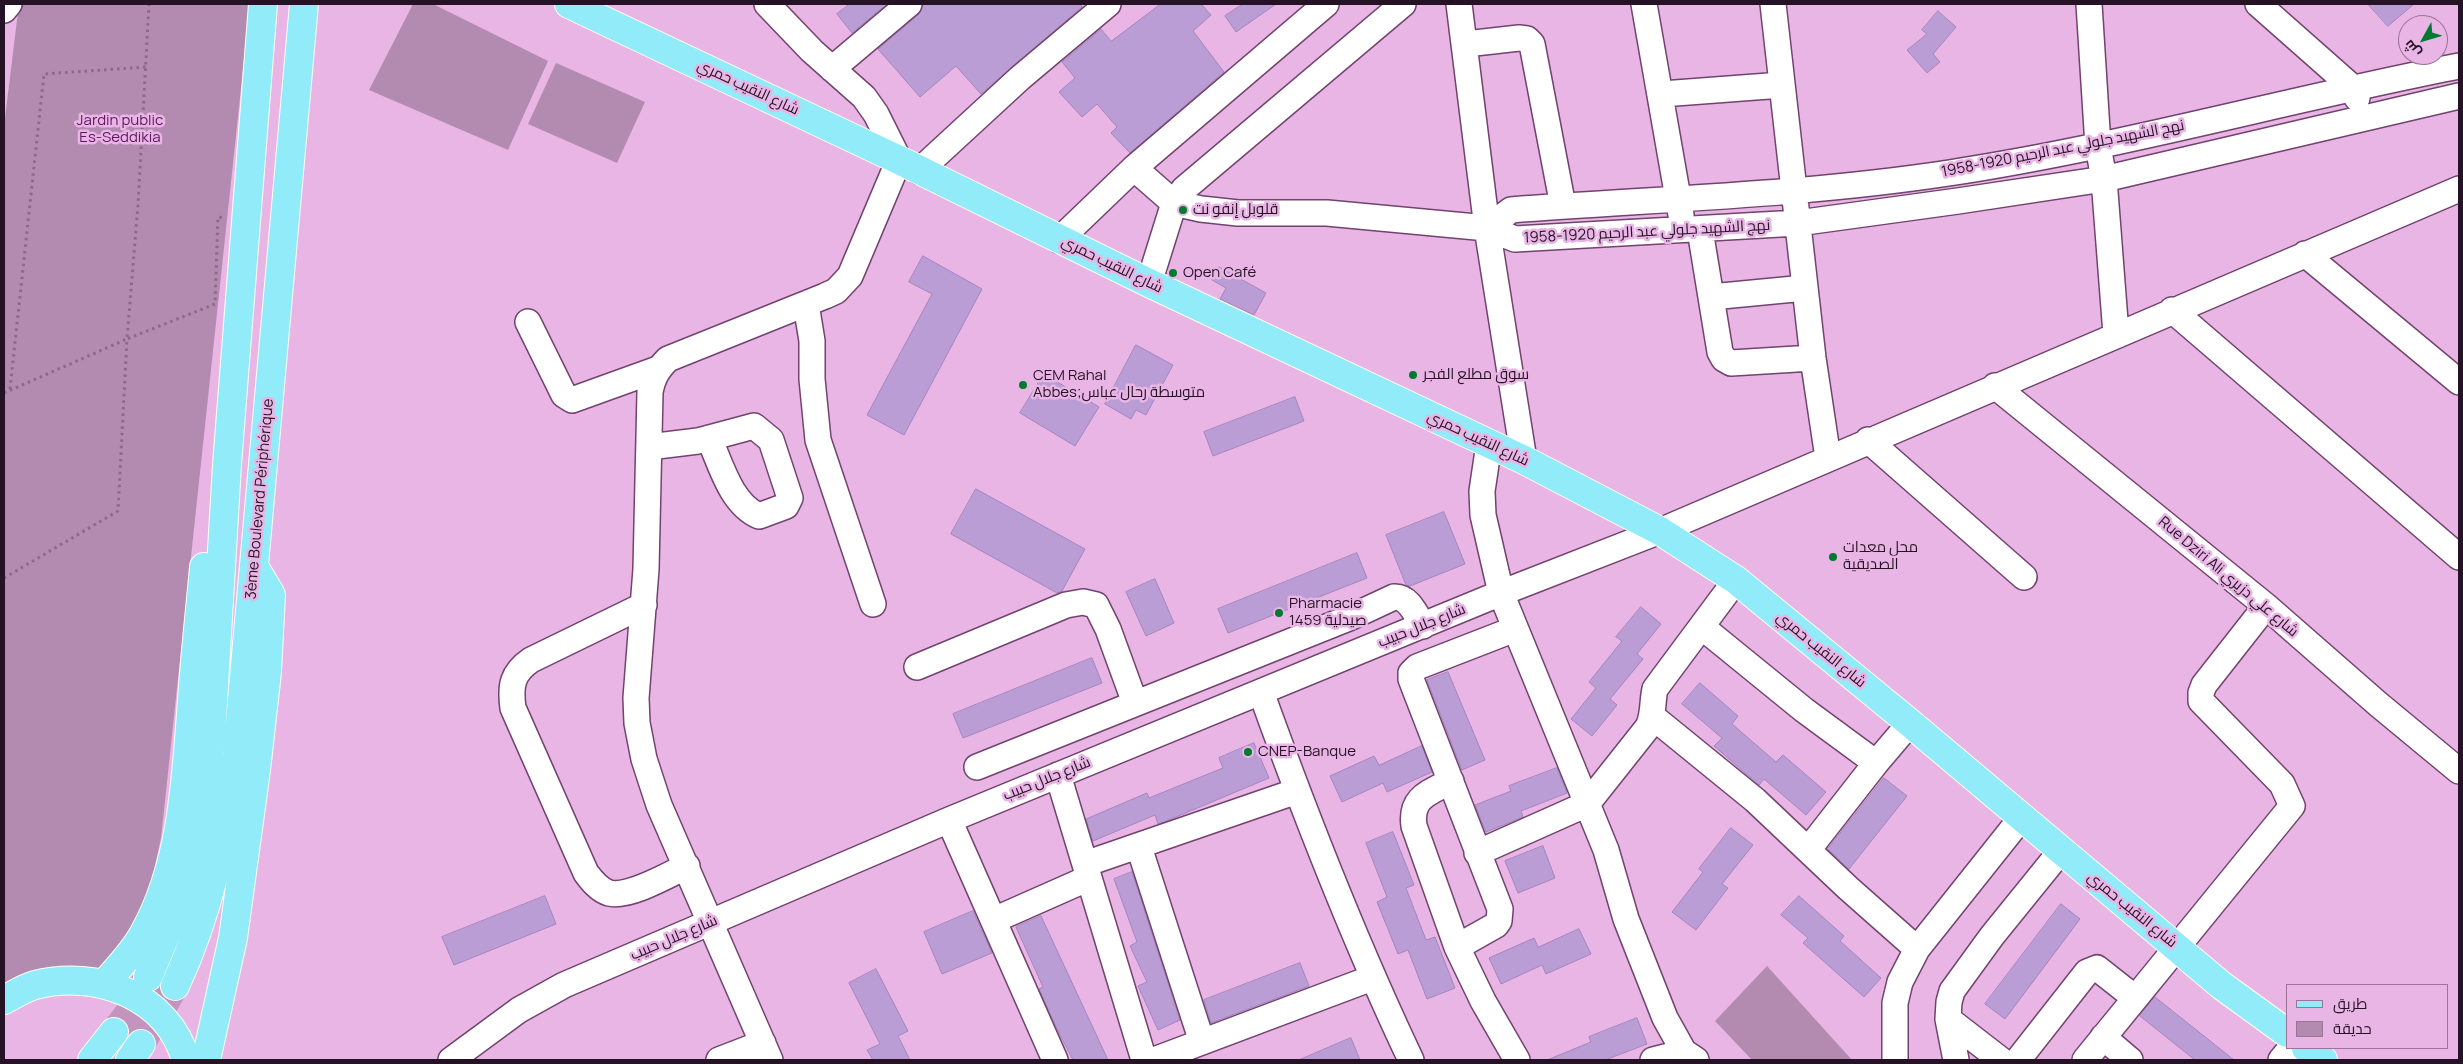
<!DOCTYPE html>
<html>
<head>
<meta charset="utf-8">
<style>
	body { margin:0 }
	#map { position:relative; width:2463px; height:1064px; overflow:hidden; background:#e9b5e5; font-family:Manrope,Cairo,sans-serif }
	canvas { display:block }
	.frame { position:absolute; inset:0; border:5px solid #251224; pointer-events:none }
	.legend { position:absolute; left:2286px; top:984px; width:162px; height:65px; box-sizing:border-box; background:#e9b5e5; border:1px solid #9b7498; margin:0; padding:6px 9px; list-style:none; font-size:15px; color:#251224 }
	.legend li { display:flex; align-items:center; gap:10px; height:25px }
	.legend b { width:25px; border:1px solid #9b7498 }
	.north { position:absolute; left:2398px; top:15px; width:50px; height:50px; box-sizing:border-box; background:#e9b5e5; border:1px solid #9b7498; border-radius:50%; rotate:231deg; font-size:14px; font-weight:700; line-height:20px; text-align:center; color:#251224 }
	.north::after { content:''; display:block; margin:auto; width:18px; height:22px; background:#007a31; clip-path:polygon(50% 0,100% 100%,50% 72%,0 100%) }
</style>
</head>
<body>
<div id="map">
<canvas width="2463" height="1064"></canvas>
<div class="frame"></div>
<ul class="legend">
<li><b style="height:6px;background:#91ebf8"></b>طريق</li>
<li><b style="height:14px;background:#b38bb0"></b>حديقة</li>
</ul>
<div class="north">ش</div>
</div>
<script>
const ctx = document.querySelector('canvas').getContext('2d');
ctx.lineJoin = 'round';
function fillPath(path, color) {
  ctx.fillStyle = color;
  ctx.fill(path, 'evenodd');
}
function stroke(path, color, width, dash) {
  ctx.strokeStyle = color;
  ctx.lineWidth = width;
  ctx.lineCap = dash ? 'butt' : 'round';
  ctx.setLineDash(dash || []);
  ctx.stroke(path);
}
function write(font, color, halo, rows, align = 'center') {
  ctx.font = font + ' Manrope,Cairo,sans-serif';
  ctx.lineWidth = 5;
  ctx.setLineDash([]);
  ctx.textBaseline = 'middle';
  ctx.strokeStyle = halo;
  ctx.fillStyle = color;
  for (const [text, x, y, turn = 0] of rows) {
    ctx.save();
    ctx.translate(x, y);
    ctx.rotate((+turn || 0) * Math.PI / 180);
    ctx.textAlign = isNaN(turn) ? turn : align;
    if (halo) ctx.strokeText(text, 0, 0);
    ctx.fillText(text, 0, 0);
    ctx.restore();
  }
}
const green = new Path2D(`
	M19,4H250L161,838L144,916L104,984L4,1000V126Z
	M413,4H433L548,61L508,150L369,90Z
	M556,63L645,102L617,163L528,124Z
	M1767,966L1852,1060H1752L1715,1021Z`);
const building = new Path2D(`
	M850,4H887L852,33L837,14Z
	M923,4H1080L1082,7L981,94L956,66L920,97L878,49L918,15Z
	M1161,4H1201L1211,15L1193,31L1224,72L1130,153L1111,133L1117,127L1097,104L1082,117L1059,92L1075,78L1062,62L1101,29L1111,41Z
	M1243,4H1276L1236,32L1225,16Z
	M2368,4H2414L2388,26Z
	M1938,11L1956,27L1933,54L1940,62L1927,73L1907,50L1927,34L1922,30Z
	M923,256L982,289L904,435L867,415L932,294L909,282Z
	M1219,267L1266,293L1254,315L1220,299L1226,288L1212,280Z
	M1136,345L1173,365L1146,415L1136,410L1131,419L1105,404Z
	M1044,374L1099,407L1075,446L1020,413Z
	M1295,397L1304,421L1213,456L1204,432Z
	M976,489L1085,549L1062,591L1057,593L951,534Z
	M1444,512L1465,564L1410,586L1406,585L1386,535Z
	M1357,553L1367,578L1228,633L1218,609Z
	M1155,579L1174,623L1146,636L1126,592Z
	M1641,607L1661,624L1637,654L1643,659L1610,699L1617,705L1592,736L1571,719L1596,688L1589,682L1622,641L1616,637Z
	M1092,658L1102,683L963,738L953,714Z
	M1448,672L1485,760L1462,770L1427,680Z
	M1700,683L1738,716L1732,724L1776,762L1783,755L1826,792L1806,815L1764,779L1759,785L1714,746L1722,738L1682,704Z
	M1254,743L1269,778L1164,822L1158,824L1155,815L1093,841L1086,819L1147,793L1149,798L1223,768L1219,758Z
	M1422,746L1432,772L1387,792L1383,783L1342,802L1330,776L1374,756L1379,765Z
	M1557,768L1567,793L1521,811L1523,817L1486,832L1475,805L1511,791L1509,786Z
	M1884,778L1907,796L1849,869L1828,849Z
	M1731,828L1753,845L1722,884L1728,888L1696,930L1672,912L1703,872L1699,869Z
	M1393,832L1414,885L1406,888L1426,940L1435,937L1455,988L1427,999L1408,950L1398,954L1377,902L1387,897L1366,843Z
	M1543,846L1555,878L1518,893L1505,861Z
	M1132,872L1180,1020L1158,1030L1138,986L1147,982L1130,946L1137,942L1114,879Z
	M545,896L556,924L454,965L442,937Z
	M1799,896L1844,936L1840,941L1881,978L1864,997L1803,943L1808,938L1781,915Z
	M2061,904L2080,919L2005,1019L1985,1004Z
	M973,911L992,953L942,974L924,932Z
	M1041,916L1108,1060H1073L1059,1033L1039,989L1043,987L1016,927Z
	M1579,929L1591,954L1546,974L1542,965L1501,984L1489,958L1534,938L1538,947Z
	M1300,963L1309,986L1211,1023L1204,1000Z
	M876,969L908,1031L898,1036L910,1060H873L867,1050L880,1044L849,983Z
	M2155,997L2234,1060H2195L2140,1016Z
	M1637,1018L1647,1044L1605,1060H1547L1591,1042L1589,1037Z
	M1351,1038L1360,1060H1299Z`);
const majorTunnel = new Path2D(`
	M114,1032L128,1014L148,977
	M141,1044L175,986`);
const path = new Path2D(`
	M10,389L44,74L146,67
	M4,393L127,339L138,205L149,4
	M4,578L118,511L127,339L215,304L218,217L225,218`);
const minor = new Path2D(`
	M767,4L812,51L864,97L876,114L899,160L850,276L836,291L825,296L668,359C657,370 653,377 650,392L646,569L636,698L637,723L644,759L659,805L770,1060
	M1459,4L1487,228L1524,460
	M1644,4L1681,215
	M1773,4L1813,358L1828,458
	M2089,4L2098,146L2104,179L2116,334
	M2258,4L2352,87L2357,98
	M4,10L9,4
	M1466,44L1519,38L1527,39L1532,44L1563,206
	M832,69L909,4
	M1662,94L1782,85
	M1134,168L1174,203L1201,209L1238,213H1327L1487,228L1515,239L1798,223L1958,201L2104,179L2459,96
	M919,171L1020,78L1108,4
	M1487,228L1511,210C1657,199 1804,195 1949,173C2121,147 2289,99 2459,66
	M1700,230L1720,352L1724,359L1731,363L1813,358
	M1059,240L1134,168L1326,4
	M2305,254L2459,382
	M1149,283L1174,203L1184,189L1403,4
	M1711,297L1805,288
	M806,304L812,341V379L818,440L873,604
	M2172,310L2459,557
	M528,322L564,395L572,400L658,369
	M1995,386L2266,606L2378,704L2459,771
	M1868,440L2024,577
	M1489,444L1482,491L1483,515L1501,593L1606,850L1626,919L1665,1018L1684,1052L1696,1060
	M649,447L698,441L754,426L771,440L790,498L786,506L759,516C731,504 721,465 709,438
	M644,605L531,660C512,673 510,686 513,708L586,873C592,881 599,890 609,893C629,898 668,875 687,866
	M1702,627L1804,710L1876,763L1910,723
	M917,667L1066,605L1083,602L1096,605L1108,629L1135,703
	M1261,692C1306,817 1354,940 1411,1060
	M1653,717L1755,800L1848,888L1917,949
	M977,767L1349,618L1394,597C1409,596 1416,615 1423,626
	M1058,775L1144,1060
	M1451,781C1429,793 1410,797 1414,826L1457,947L1483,1001L1517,1060
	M949,820L1055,1060
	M1139,847L1202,1042
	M1808,850L1876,763
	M1477,853L1587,804L1648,727C1654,715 1652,702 1655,689L1736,580
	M1085,864L1297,791
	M994,920L1089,878
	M1457,947L1496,925L1499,921L1500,909L1411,679V673L1417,667L1515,629
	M1948,1019L2001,1060
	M2103,1037L2130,1060
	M451,1060L519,1010L564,985L949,820L1501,593L1660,531L2459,189
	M719,1060L763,1043
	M1154,1060L1372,978
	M1653,1060L1684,1052
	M1895,1060V1003L1900,982L1917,949L2022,817
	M1956,1060L1948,1019L1949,1002L1952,991L1992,936L2060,852
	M2018,1060L2087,972L2097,968L2135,998
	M2085,1060L2292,806L2282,784L2201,701V693L2204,685L2266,606
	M2281,1060L2291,1048`);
const major = new Path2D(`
	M569,4L899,160L1149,283L1524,460L1660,531L1736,580L1910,723L2221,985L2287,1033
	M148,977L182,896L199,836L211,736L227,465L263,4
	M104,984C118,968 134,952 144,933C183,863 186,778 192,700C195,656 200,611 204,567
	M175,986C210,911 224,837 237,756L304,4
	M4,1000C14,995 24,988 35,985C97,969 168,996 186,1060
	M2306,1048L2323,1060
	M92,1060L114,1032
	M130,1060L141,1044
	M206,1060L233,938L256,770L267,672L271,595L255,568`);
const markers = [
	[1183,210,5,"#007a31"],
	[1173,273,5,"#007a31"],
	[1413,375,5,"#007a31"],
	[1023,385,5,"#007a31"],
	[1833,557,5,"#007a31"],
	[1279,613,5,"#007a31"],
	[1248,752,5,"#007a31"]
];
const streetNames = [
	["شارع النقيب حمري",748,88,25],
	["نهج الشهيد جلولي عبد الرحيم 1920-1958",2063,149,-11],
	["نهج الشهيد جلولي عبد الرحيم 1920-1958",1647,232,-3],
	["شارع النقيب حمري",1112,265,26],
	["شارع النقيب حمري",1478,439,25],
	["3ème Boulevard Périphérique",260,499,-85],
	["Rue Dziri Ali شارع علي دزيري",2228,577,40],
	["شارع جلال حبيب",1422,626,-22],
	["شارع النقيب حمري",1821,650,39],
	["شارع جلال حبيب",1047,779,-22],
	["شارع النقيب حمري",2132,910,39],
	["شارع جلال حبيب",674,938,-23]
];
const parkNames = [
	["Jardin public",120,121],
	["Es-Seddikia",120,138]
];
const poiNames = [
	["قلوبل إنفو نت",1193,210],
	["Open Café",1183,273],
	["سوق مطلع الفجر",1423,375],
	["CEM Rahal",1033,376],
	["Abbes;متوسطة رحال عباس",1033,393],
	["محل معدات",1843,548],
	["الصديقية",1843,565],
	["Pharmacie",1289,604],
	["1459 صيدلية",1289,621],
	["CNEP-Banque",1258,752]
];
fillPath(green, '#b38bb0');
fillPath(building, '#bb9dd6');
stroke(building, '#a485bd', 1);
stroke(majorTunnel, '#c294be', 28, [28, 14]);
stroke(minor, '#71436e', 28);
stroke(major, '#fff', 30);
stroke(path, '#8d688a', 3, [2.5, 4]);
stroke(minor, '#fff', 25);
stroke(major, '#91ebf8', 28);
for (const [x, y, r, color] of markers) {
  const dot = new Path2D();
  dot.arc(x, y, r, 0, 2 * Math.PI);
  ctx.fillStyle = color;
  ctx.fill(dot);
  stroke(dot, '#e9b5e5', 2);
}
write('15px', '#251224', '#e9b5e5', streetNames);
write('15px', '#621561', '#e9b5e5', parkNames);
write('15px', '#251224', '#e9b5e5', poiNames, 'left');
</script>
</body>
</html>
